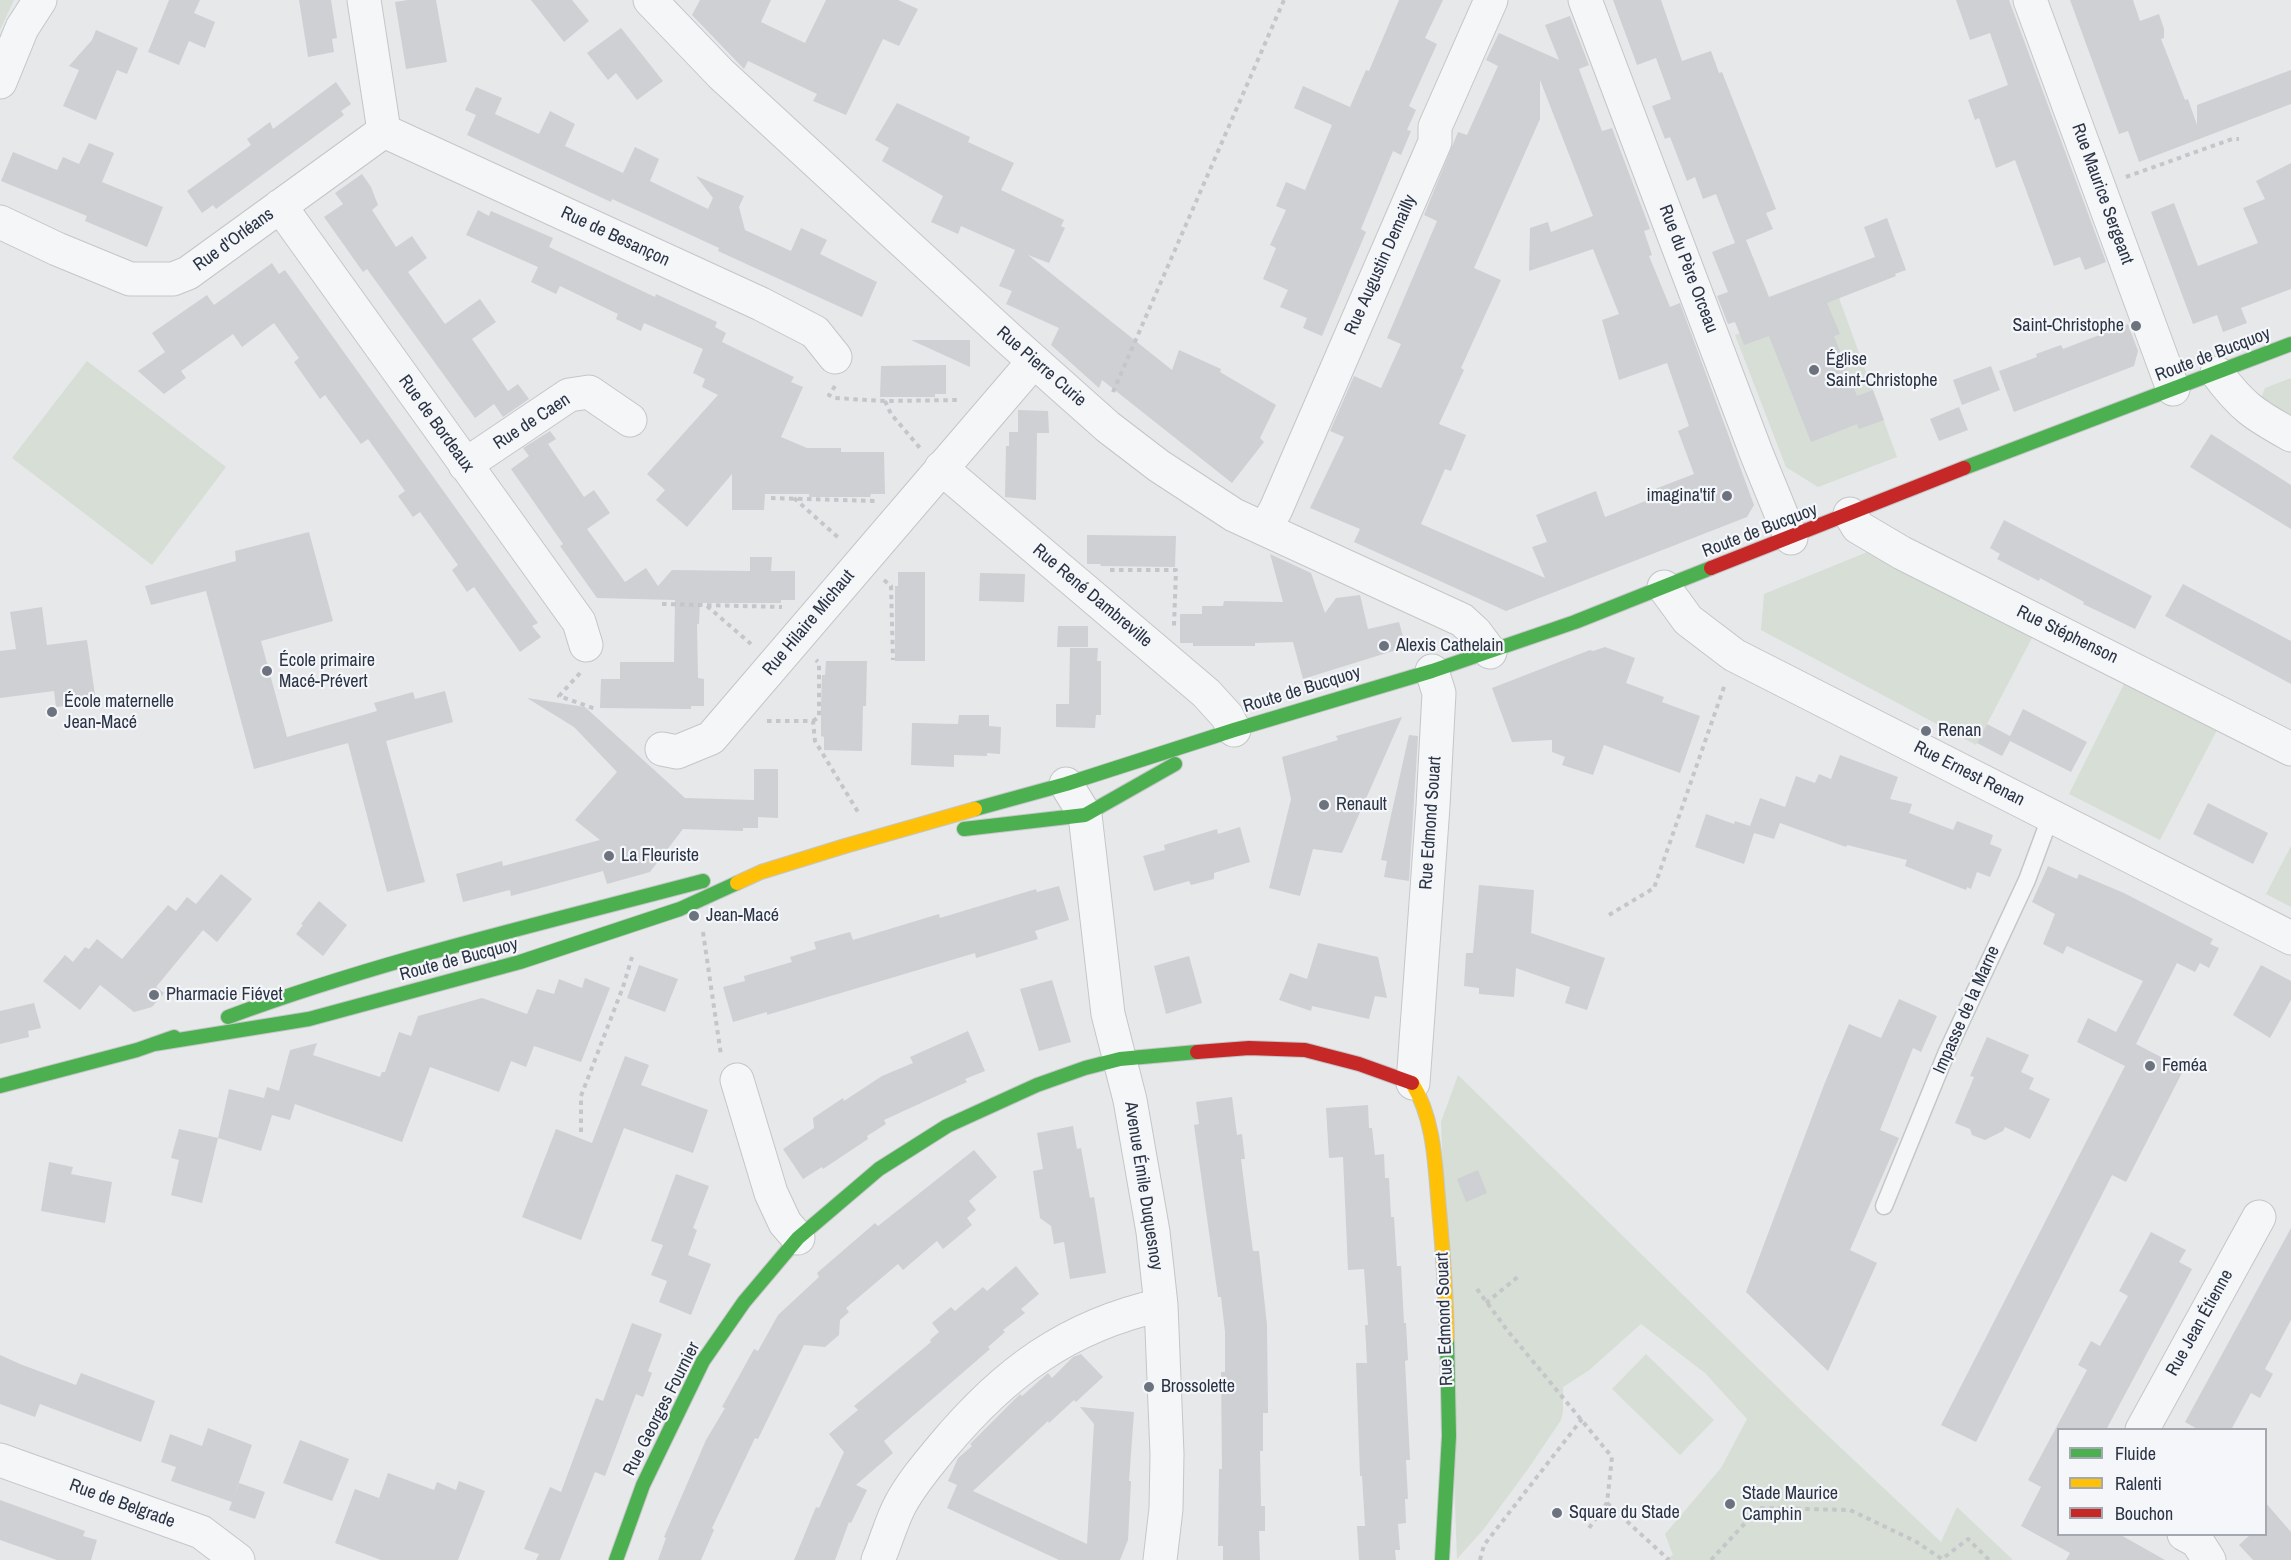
<!DOCTYPE html>
<html>
<head>
<meta charset="utf-8">
<style>
	body { margin:0 }
	#map { position:relative; width:2291px; height:1560px; overflow:hidden; background:#e6e8ea; font-family:"Archivo Narrow",sans-serif }
	canvas { display:block }
	.legend { position:absolute; left:2057px; top:1428px; width:210px; height:108px; box-sizing:border-box; background:#f4f6f9; border:2px solid #a4a8b1; margin:0; padding:8px 10px; list-style:none; font-size:18px; color:#2b3445 }
	.legend li { display:flex; align-items:center; gap:12px; height:30px }
	.legend b { width:30px; border:2px solid #a4a8b1 }
</style>
</head>
<body>
<div id="map">
<canvas width="2291" height="1560"></canvas>
<ul class="legend">
<li><b style="height:8px;background:#4caf50"></b>Fluide</li>
<li><b style="height:8px;background:#ffc107"></b>Ralenti</li>
<li><b style="height:8px;background:#c62828"></b>Bouchon</li>
</ul>
</div>
<script>
const ctx = document.querySelector('canvas').getContext('2d');
ctx.lineJoin = 'round';
function fillPath(path, color) {
  ctx.fillStyle = color;
  ctx.fill(path, 'evenodd');
}
function stroke(path, color, width, dash) {
  ctx.strokeStyle = color;
  ctx.lineWidth = width;
  ctx.lineCap = dash ? 'butt' : 'round';
  ctx.setLineDash(dash || []);
  ctx.stroke(path);
}
function write(font, color, halo, rows, align = 'center') {
  ctx.font = font + ' "Archivo Narrow",sans-serif';
  ctx.lineWidth = 4.5;
  ctx.setLineDash([]);
  ctx.textBaseline = 'middle';
  ctx.strokeStyle = halo;
  ctx.fillStyle = color;
  for (const [text, x, y, turn = 0] of rows) {
    ctx.save();
    ctx.translate(x, y);
    ctx.rotate((+turn || 0) * Math.PI / 180);
    ctx.textAlign = isNaN(turn) ? turn : align;
    if (halo) ctx.strokeText(text, 0, 0);
    ctx.fillText(text, 0, 0);
    ctx.restore();
  }
}
const green = new Path2D(`
	M0,0H14L0,30Z
	M1839,298L1897,457L1818,487L1786,467L1735,335L1760,327L1761,328Z
	M87,361L226,467L152,565L12,458Z
	M2291,378V418L2261,399L2265,388Z
	M1870,551L2034,634L1976,745L1761,630L1764,594Z
	M2126,680L2218,728L2160,840L2069,794Z
	M2291,846V907L2266,894Z
	M1458,1075L1808,1417L1941,1542L1957,1507L2013,1560H1664L1673,1555L1665,1534L1721,1468L1747,1419L1705,1373L1641,1324L1588,1371L1563,1387V1412L1561,1420L1528,1469L1483,1530L1457,1559L1441,1122Z
	M1646,1354L1714,1420L1680,1455L1612,1389Z`);
const building = new Path2D(`
	M169,0H200L194,13L215,22L205,48L189,41L179,65L148,52Z
	M299,0H331L337,38L332,39L334,52L308,57Z
	M408,0H436L447,62L406,69L395,2Z
	M531,0H572L589,21L564,42Z
	M700,0H771L761,22L805,43L826,0H898L918,9L899,46L883,39L846,115L813,101L817,94L748,61L744,69L692,15Z
	M1399,0H1443L1425,38L1437,44L1409,106L1416,110L1407,130L1411,131L1401,155L1393,151L1361,229L1366,232L1322,336L1303,328L1307,318L1280,307L1288,290L1263,279L1276,248L1270,245L1286,210L1276,206L1286,182L1305,190L1332,125L1294,108L1303,86L1350,107L1366,70L1369,71Z
	M1613,0H1661L1682,61L1711,51L1719,73L1722,72L1776,209L1766,213L1773,229L1746,240L1769,297L1875,257L1864,227L1887,218L1906,270L1895,274L1896,276L1827,303L1840,334L1834,336L1857,396L1873,390L1884,420L1859,429L1857,424L1811,442L1769,336L1744,345L1735,322L1728,324L1717,296L1728,292L1712,252L1735,243L1716,194L1703,199L1695,177L1687,181L1670,137L1665,139L1652,106L1671,99L1656,58L1637,65Z
	M1956,0H2009L2106,262L2085,270L2080,257L2054,266L2015,160L1996,168L1979,118L1975,120L1968,100L2008,85L1990,33L1970,40Z
	M2070,0H2133L2140,21L2159,14L2164,29V38L2161,39L2185,100L2188,99L2197,125V105L2291,70V104L2139,162L2128,131L2119,134Z
	M1570,16L1589,65L1579,69L1602,131L1612,128L1650,229L1644,231L1652,255L1649,256L1670,307L1680,303L1754,505L1747,517L1506,611L1354,542L1360,529L1310,508L1344,437L1330,431L1354,376L1381,388L1401,344L1387,338L1437,221L1424,215L1458,132L1467,135L1498,66L1486,60L1499,33L1559,60L1545,25ZM1540,80L1593,216L1551,232L1548,222L1530,228L1529,271L1593,249L1619,314L1602,320L1619,380L1667,363L1689,426L1678,431L1694,474L1655,489L1658,496L1605,517L1596,491L1536,515L1547,542L1532,547L1545,578L1421,524L1445,469L1451,471L1466,435L1439,424L1464,370L1461,368L1501,280L1474,268L1540,119Z
	M621,28L663,81L637,100L616,73L608,80L587,53Z
	M96,30L138,48L127,74L117,70L96,120L63,106L79,70L69,66L92,40Z
	M336,82L351,104L341,111L344,115L216,209L213,205L202,213L187,191L251,145L247,139L270,122L273,129Z
	M476,87L502,98L495,114L539,134L550,111L575,124L565,146L623,173L635,147L659,159L650,181L708,209L713,198L696,176L744,196L739,207L745,230L791,251L801,228L827,240L820,254L877,282L862,317L718,251L719,248L667,224L612,199L611,202L467,135L476,115L465,110Z
	M897,103L970,137L968,142L1014,163L1001,190L1064,220L1061,226L1065,228L1049,263L1028,255L1172,370L1179,350L1221,369L1220,372L1276,405L1260,438L1264,442L1232,483L1102,380L1099,388L1051,345L1059,328L1006,304L1012,291L999,286L1015,250L961,226L958,234L931,222L943,196L882,161L889,148L875,140Z
	M89,143L114,153L102,182L163,207L147,247L85,221L87,216L1,181L13,152L57,170L63,157L79,164Z
	M2291,163V289L2241,308L2247,323L2223,332L2217,315L2193,324L2151,212L2174,203L2198,266L2258,243L2243,208L2265,199L2256,181Z
	M362,174L371,187L378,205L372,210L396,247L412,236L427,258L408,272L445,324L480,299L496,322L472,339L508,391L518,384L529,399L503,417L494,404L475,418L367,269L363,272L324,217L343,204L335,193Z
	M478,210L489,216L491,211L553,238L549,247L655,297L656,294L717,322L715,327L726,333L722,342L794,377L791,382L803,387L781,437L807,448H841V452H884L885,494H871L870,497H809V494H765L764,510H732V474L687,527L656,500L665,490L647,474L718,395L702,387L705,379L693,373L703,349L644,323L641,331L616,319L618,314L560,286L556,294L531,282L538,267L466,235Z
	M272,263L279,274L285,270L538,623L532,626L541,637L520,652L474,587L467,592L452,570L458,565L420,512L413,517L398,496L405,491L368,439L361,444L325,395L320,399L294,362L299,358L274,323L242,347L233,334L181,371L186,378L164,394L138,371L165,352L152,333L207,295L214,305Z
	M2128,324L2138,351L2134,366L2014,412L1999,371L2037,357L2036,354L2061,345L2063,349Z
	M911,340H970V367Z
	M946,365V394H935V397H880L881,366Z
	M1991,366L2000,390L1962,405L1953,380Z
	M1959,407L1968,430L1939,441L1930,419Z
	M1018,410L1048,411L1049,433H1037L1036,500L1005,497L1006,446H1009V432H1018Z
	M550,431L556,439L548,444L584,497L594,490L610,513L587,529L625,582L646,568L658,586L672,570L750,571V557H772L771,571H795V600H781V603H700L699,624H697L698,678L704,679V706H691V709L600,708L601,679H620V662H674L675,600L597,598L560,546L563,544L511,469L529,456L523,448Z
	M2211,434L2291,485V529L2190,467Z
	M2004,520L2152,596L2135,629L2083,604L2084,602L2040,578L2039,581L1997,559L2000,554L1990,548Z
	M309,532L333,621L261,641L287,737L377,711L374,703L413,692L415,699L445,691L453,722L386,741L425,882L387,892L348,743L254,769L206,591L151,605L145,586L236,561L235,551Z
	M1087,535L1176,536L1175,567L1101,566L1100,564H1087Z
	M1270,554L1311,573L1325,613L1336,598L1360,595L1368,629L1399,622L1406,647L1303,679L1293,642L1255,643V646H1193V643H1180V614H1202V606H1223L1224,601L1283,602Z
	M898,572H925V661H895V586H898Z
	M980,573L1025,574L1024,602L979,601Z
	M2183,584L2291,641V684L2165,616Z
	M42,607L47,645L87,640L96,702L56,707L54,691L0,698V651L16,649L10,612Z
	M1058,626H1088V647H1057Z
	M1605,647L1635,658L1626,683L1664,697L1662,702L1700,716L1680,773L1604,745L1593,775L1562,765L1565,757L1552,752V740L1512,742L1492,688L1590,650L1593,651Z
	M1070,648H1098L1097,661H1101V715H1096L1095,728L1056,727V704H1069Z
	M826,661H867L866,706H863L862,751L824,750V737L821,736V706L822,675H825Z
	M527,698L585,707L685,798L754,800V769H778V818L758,817V828H743V831L683,829L650,872L607,884L603,871L511,896L510,890L463,902L456,874L502,861L503,866L600,840L575,820L617,772L574,727Z
	M2023,709L2087,742L2071,772L2010,741L2002,756L1977,743L1987,724L2010,736Z
	M959,715H989V726L1001,727L1000,754L987,753V756L954,755V767L911,765L912,723L958,724Z
	M1402,717L1342,853L1313,849L1300,896L1269,888L1291,799L1282,757L1338,740L1336,736Z
	M1409,735L1418,736L1409,881L1384,877L1387,861L1381,860Z
	M1840,755L1898,777L1890,799L1912,804L1909,813L1953,830L1957,821L1993,835L1990,844L2002,849L1990,877L1977,872L1971,889L1967,887L1966,890L1905,866L1907,860L1847,845L1846,847L1780,823L1774,839L1754,833L1744,864L1695,847L1706,814L1734,824L1735,821L1750,826L1760,798L1785,807L1796,776L1815,783L1819,774L1831,779Z
	M2208,803L2268,833L2253,864L2193,834Z
	M1240,827L1250,862L1214,873V879L1191,885L1189,881L1154,891L1143,856L1165,850L1164,845L1217,829L1218,834Z
	M2048,866L2077,879L2079,874L2124,893L2213,939L2210,944L2219,948L2209,968L2200,963L2195,972L2177,963L2136,1044L2184,1069L2126,1182L2112,1175L1976,1442L1941,1425L2125,1066L2077,1042L2088,1018L2116,1032L2143,981L2067,946L2063,954L2043,944L2055,914L2032,902Z
	M221,874L252,899L217,942L203,930L156,987L164,993L152,1007L134,1012L100,985L80,1010L43,981L65,955L73,962L85,947L89,949L97,939L122,959L168,905L176,911L187,897L196,904Z
	M1479,885L1534,890L1531,933L1605,958L1587,1010L1565,1003L1570,987L1516,968L1514,997L1479,994V988L1464,986L1466,953H1473Z
	M1059,886L1069,920L1035,931L1038,939L976,958L975,953L767,1015V1012L733,1022L723,987L745,981L744,976L792,962L790,957L816,949L814,942L850,932L853,940L939,914L940,918L1036,889L1037,892Z
	M319,901L347,925L323,956L296,934L303,925L301,924Z
	M1318,943L1378,957L1387,998L1375,996L1369,1019L1312,1006L1311,1011L1279,1000L1290,973L1307,979Z
	M1189,956L1202,1003L1166,1014L1154,966Z
	M639,965L678,979L665,1012L627,998Z
	M2261,965L2291,981V1000L2270,1038L2233,1015Z
	M585,978L610,988L581,1062L534,1046L526,1067L511,1061L499,1092L430,1067L402,1142L295,1104L290,1120L272,1115L261,1151L218,1138L202,1203L171,1195L179,1160L171,1158L179,1129L218,1138L229,1089L264,1098L267,1087L279,1091L290,1050L317,1043L313,1055L380,1077L382,1072H385L399,1032L411,1036L418,1016L482,998L527,1014L537,989L554,994L559,979L582,988Z
	M1052,980L1071,1042L1039,1051L1020,989Z
	M1899,999L1937,1016L1921,1052L1913,1048L1880,1130L1899,1138L1850,1250L1877,1263L1828,1371L1746,1292L1824,1085L1849,1024L1881,1038Z
	M34,1003L41,1028L28,1031L29,1037L0,1044V1011Z
	M968,1031L985,1071L965,1079L967,1082L884,1120L886,1124L867,1136L868,1139L823,1169L822,1167L803,1179L783,1149L814,1128L813,1118L843,1098L844,1101L882,1076L913,1063L910,1057Z
	M1987,1037L2029,1055L2021,1072L2034,1078L2029,1089L2050,1099L2030,1139L2005,1127L2003,1131L1985,1140L1972,1135L1970,1129L1955,1123L1974,1077L1970,1076Z
	M625,1056L649,1065L641,1085L708,1110L693,1153L624,1128L581,1240L522,1217L556,1129L592,1143Z
	M1232,1097L1237,1135L1242,1134L1245,1159H1241L1248,1214L1253,1251H1259L1267,1325L1268,1413H1263V1451H1260L1261,1506H1265V1531H1259L1260,1560H1223V1546H1218L1219,1469H1222L1221,1372H1225V1332L1221,1297H1218L1194,1125L1199,1124L1196,1102Z
	M1368,1105L1369,1128H1372L1375,1155L1384,1154L1385,1178H1389L1391,1217H1394L1397,1266H1401L1404,1323H1406L1408,1360L1405,1361L1410,1460H1406L1408,1499H1405L1406,1523L1398,1524L1400,1550H1395L1396,1560H1359L1357,1526H1365L1362,1476H1360L1356,1363H1367L1365,1325H1368L1364,1269L1348,1270L1343,1157L1329,1158L1326,1108Z
	M1073,1126L1077,1149L1081,1148L1090,1198L1094,1197L1106,1273L1070,1279L1064,1242L1054,1244L1051,1226L1040,1218L1033,1171L1043,1169L1037,1133Z
	M974,1150L997,1177L969,1201L976,1210L967,1218L972,1225L943,1249L937,1241L903,1270L898,1264L846,1308L849,1312L840,1320L839,1335L825,1347L804,1345L758,1439L755,1438L712,1528L714,1530L701,1560H658L666,1538L664,1537L706,1440L725,1408L722,1407L754,1349L758,1351L778,1315L819,1277L817,1273L875,1223L878,1226Z
	M49,1162L73,1167L71,1174L112,1182L105,1223L41,1211Z
	M1478,1170L1487,1193L1466,1202L1457,1179Z
	M676,1174L709,1186L693,1228L697,1230L688,1255L711,1264L691,1315L659,1302L667,1281L651,1275L663,1245L651,1241Z
	M2291,1228V1320L2265,1369L2273,1374L2260,1398L2251,1393L2231,1430H2199L2185,1422Z
	M2151,1232L2186,1250L2179,1262L2192,1269L2106,1430H2058V1534H2119L2165,1560H2066L2070,1553L2021,1526L2041,1487L2028,1480L2087,1370L2078,1365L2085,1352L2091,1341L2100,1346L2128,1296L2119,1291Z
	M1016,1266L1039,1294L1021,1309L1025,1313L1003,1330L1005,1332L988,1347L990,1349L884,1441L893,1453L856,1485L867,1490L851,1523L849,1522L835,1560H794L816,1507L819,1508L844,1452L829,1434L858,1410L854,1406L931,1342L930,1340L939,1332L932,1323L951,1307L955,1311L983,1287L987,1291Z
	M632,1323L662,1334L648,1371L652,1373L643,1397L636,1394L605,1476L595,1472L560,1560H536L539,1554L524,1549L550,1487L561,1492L596,1398L603,1401Z
	M1081,1354L1103,1377L1076,1402L1074,1400L1049,1423L1048,1421L973,1491L1087,1544L1094,1424L1080,1407L1134,1412L1129,1481H1131L1128,1540L1120,1560H1059L947,1508L957,1485L948,1481L958,1458L972,1446L970,1444L1020,1394L1022,1396L1048,1373L1052,1378L1073,1357Z
	M0,1355L20,1364L76,1385L81,1373L155,1401L141,1442L40,1404L35,1417L0,1404Z
	M208,1428L252,1445L232,1502L171,1481L176,1467L161,1462L170,1434L202,1446Z
	M300,1440L349,1459L332,1501L283,1483Z
	M388,1473L434,1490L437,1482L456,1490L459,1481L485,1491L458,1560H381L335,1543L355,1489L379,1498Z
	M239,1483L265,1492L255,1519L229,1510Z
	M0,1500L85,1531L83,1536L97,1540L91,1560H57L0,1540Z
	M2265,1502L2291,1532V1560H2253L2239,1545L2251,1534H2265Z`);
const path = new Path2D(`
	M2126,177L2232,139H2239
	M835,386L829,395L834,398L885,401L960,400
	M1113,392L1284,0
	M885,401L891,414L920,448
	M771,498L875,501
	M794,498L841,540
	M1110,570H1176L1174,626
	M884,580L891,586L893,660
	M662,604L782,607
	M707,606L751,644
	M580,673L559,696L596,709
	M767,721H813L815,741L858,812
	M813,721L819,717V663L816,660
	M1609,915L1654,888L1725,684
	M703,932L721,1055
	M581,1132V1096L623,987L632,957
	M1477,1289L1507,1330L1612,1457L1607,1503L1589,1528
	M1486,1303L1520,1275
	M1607,1503L1669,1560
	M1480,1560L1484,1545L1582,1419
	M1711,1560L1759,1508L1850,1510L1915,1541L1942,1559L1968,1539L1989,1560`);
const lane = new Path2D(`
	M1884,1206L1946,1054L2027,880L2051,815`);
const street = new Path2D(`
	M364,0L384,131
	M650,0L721,74L1008,338L1108,427L1159,466L1234,515L1462,620L1475,632L1490,652
	M1585,0L1757,455L1791,538
	M2030,0L2173,389
	M0,82L22,28L40,0
	M384,131L761,304L815,332L835,357
	M280,206L579,622L586,645
	M0,222L57,249L130,279H173L188,273L384,131
	M2217,373C2242,407 2255,415 2291,435
	M465,465L569,395L589,392L630,420
	M941,468L1206,693L1227,716L1234,730
	M1850,514L1858,527L1902,553L2291,749
	M1265,529L1276,509L1435,142V127L1491,0
	M1664,587L1688,620L1734,655L2291,938
	M662,749L677,752L711,738L1034,361
	M1066,784L1085,815L1108,1014L1130,1100L1153,1232L1161,1305L1167,1454L1166,1509L1160,1560
	M737,1080L771,1193L785,1223L798,1238
	M1413,1083L1433,806L1439,693L1432,671
	M2142,1430L2259,1217
	M0,1460L201,1532L238,1560
	M2184,1534L2197,1541L2209,1560
	M878,1560C886,1542 891,1522 900,1505C911,1484 928,1464 943,1446C1004,1373 1067,1326 1161,1305`);
const fast = new Path2D(`
	M1964,468L2291,344
	M975,809L1066,784L1234,730L1432,671L1575,622L1711,568
	M964,829L1085,815L1175,764
	M228,1017C382,960 544,923 703,881
	M154,1044L309,1019L520,962L680,909L737,883
	M0,1086L137,1050L174,1037
	M616,1560L643,1485L703,1361L744,1302L798,1238L879,1169L947,1126L1037,1085L1085,1068L1120,1059L1197,1052
	M1442,1560L1449,1436L1447,1339`);
const slow = new Path2D(`
	M737,883L761,872L845,846L975,809
	M1412,1083C1435,1120 1435,1166 1439,1209C1443,1252 1446,1295 1447,1339`);
const jam = new Path2D(`
	M1711,568L1964,468
	M1197,1052L1249,1048L1305,1050L1359,1064L1412,1083`);
const markers = [
	[2136,326,6,"#6c737f"],
	[1814,370,6,"#6c737f"],
	[1727,496,6,"#6c737f"],
	[1384,646,6,"#6c737f"],
	[267,671,6,"#6c737f"],
	[52,712,6,"#6c737f"],
	[1926,731,6,"#6c737f"],
	[1324,805,6,"#6c737f"],
	[609,856,6,"#6c737f"],
	[694,916,6,"#6c737f"],
	[154,995,6,"#6c737f"],
	[2150,1066,6,"#6c737f"],
	[1149,1387,6,"#6c737f"],
	[1730,1504,6,"#6c737f"],
	[1557,1513,6,"#6c737f"]
];
const streetNames = [
	["Rue Maurice Sergeant",2102,194,70],
	["Rue de Besançon",615,237,25],
	["Rue d'Orléans",234,240,-36],
	["Rue Augustin Demailly",1381,265,-66],
	["Rue du Père Orceau",1688,269,69],
	["Route de Bucquoy",2213,355,-21],
	["Rue Pierre Curie",1041,367,41],
	["Rue de Caen",532,422,-33],
	["Rue de Bordeaux",436,424,54],
	["Route de Bucquoy",1760,531,-21],
	["Rue René Dambreville",1092,596,40],
	["Rue Hilaire Michaut",809,623,-50],
	["Rue Stéphenson",2067,635,26],
	["Route de Bucquoy",1302,690,-17],
	["Rue Ernest Renan",1969,774,27],
	["Rue Edmond Souart",1431,823,-86],
	["Route de Bucquoy",459,960,-15],
	["Impasse de la Marne",1967,1010,-66],
	["Avenue Émile Duquesnoy",1143,1186,81],
	["Rue Edmond Souart",1445,1319,-92],
	["Rue Jean Étienne",2200,1323,-61],
	["Rue Georges Fournier",662,1409,-63],
	["Rue de Belgrade",122,1504,20]
];
const poiNames = [
	["Saint-Christophe",2124,326,"right"],
	["Église",1826,360],
	["Saint-Christophe",1826,381],
	["imagina'tif",1715,496,"right"],
	["Alexis Cathelain",1396,646],
	["École primaire",279,661],
	["Macé-Prévert",279,682],
	["École maternelle",64,702],
	["Jean-Macé",64,723],
	["Renan",1938,731],
	["Renault",1336,805],
	["La Fleuriste",621,856],
	["Jean-Macé",706,916],
	["Pharmacie Fiévet",166,995],
	["Feméa",2162,1066],
	["Brossolette",1161,1387],
	["Stade Maurice",1742,1494],
	["Camphin",1742,1515],
	["Square du Stade",1569,1513]
];
fillPath(green, '#d6ded6');
fillPath(building, '#ced0d3');
stroke(lane, '#c4c6c8', 19);
stroke(street, '#c4c6c8', 35);
stroke(fast, '#c4c6c8', 16);
stroke(slow, '#c4c6c8', 16);
stroke(jam, '#c4c6c8', 16);
stroke(path, '#c5c6ca', 4, [4.5, 4.5]);
stroke(lane, '#f5f6f7', 16);
stroke(street, '#f5f6f7', 33);
stroke(fast, '#4caf50', 14);
stroke(slow, '#ffc107', 14);
stroke(jam, '#c62828', 14);
for (const [x, y, r, color] of markers) {
  const dot = new Path2D();
  dot.arc(x, y, r, 0, 2 * Math.PI);
  ctx.fillStyle = color;
  ctx.fill(dot);
  stroke(dot, '#f4f6f9', 2);
}
write('18px', '#2b3445', '#f4f6f9', streetNames);
write('18px', '#2b3445', '#f4f6f9', poiNames, 'left');
</script>
</body>
</html>
